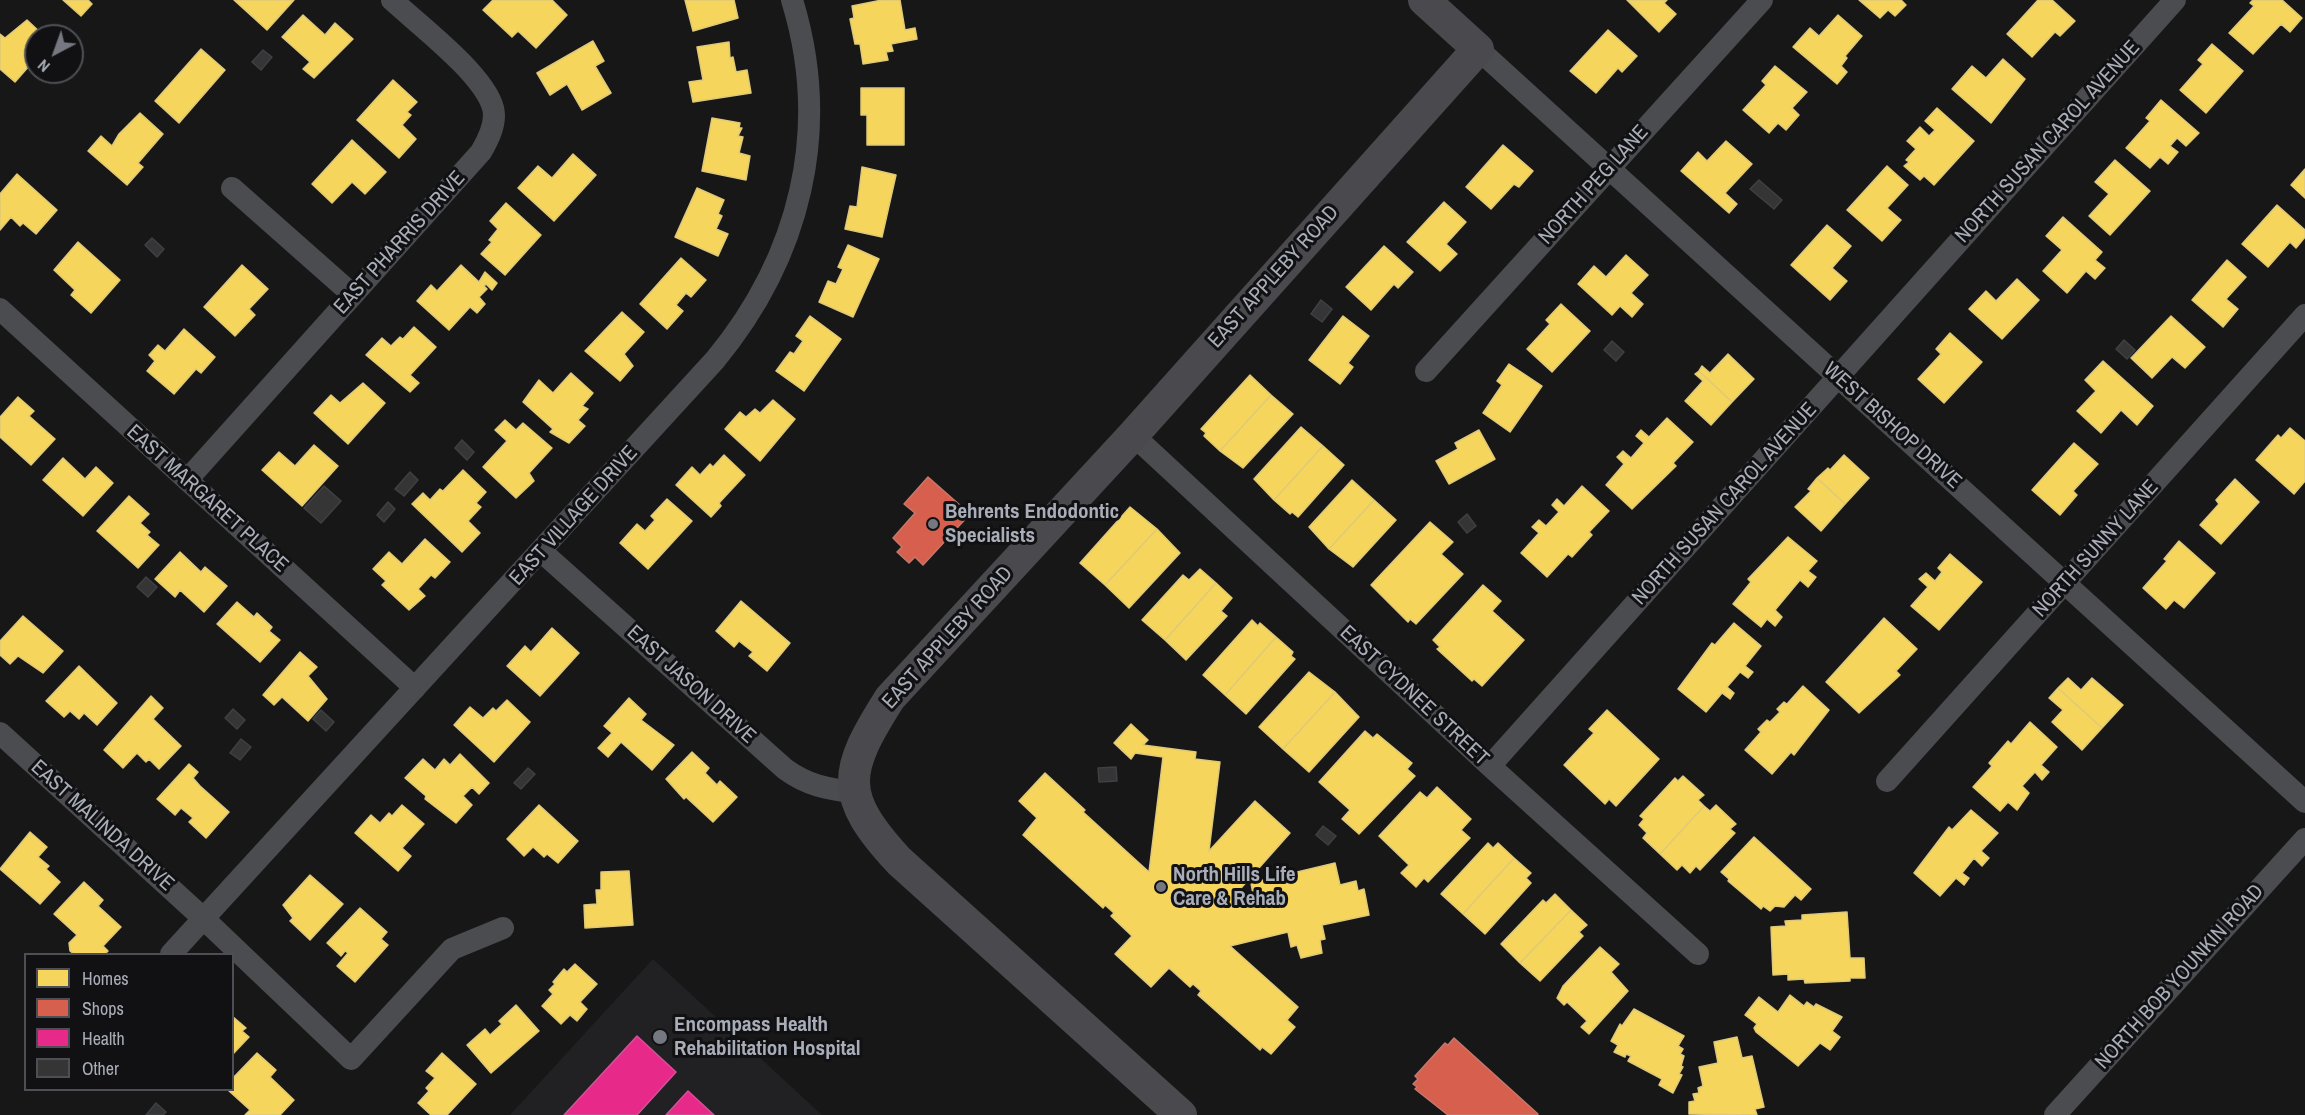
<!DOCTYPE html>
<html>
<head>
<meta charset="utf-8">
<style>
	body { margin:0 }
	#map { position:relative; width:2305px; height:1115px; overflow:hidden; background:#171717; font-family:"Archivo Narrow",sans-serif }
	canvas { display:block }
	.legend { position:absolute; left:24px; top:953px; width:210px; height:138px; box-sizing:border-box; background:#111113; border:2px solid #4d4f55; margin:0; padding:8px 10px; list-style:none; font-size:18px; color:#a8adb8 }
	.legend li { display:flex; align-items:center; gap:12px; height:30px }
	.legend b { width:30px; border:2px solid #4d4f55 }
	.north { position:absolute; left:24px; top:24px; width:60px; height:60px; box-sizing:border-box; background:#111113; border:2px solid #4d4f55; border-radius:50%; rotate:221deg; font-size:16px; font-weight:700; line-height:24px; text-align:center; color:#a8adb8 }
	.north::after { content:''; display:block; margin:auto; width:21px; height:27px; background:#757880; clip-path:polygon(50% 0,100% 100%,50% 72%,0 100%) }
</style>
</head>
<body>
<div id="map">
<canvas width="2305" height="1115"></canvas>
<ul class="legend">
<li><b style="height:16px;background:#f6d55c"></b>Homes</li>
<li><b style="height:16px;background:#d6604d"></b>Shops</li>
<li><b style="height:16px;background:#e7298a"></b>Health</li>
<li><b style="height:16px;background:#353536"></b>Other</li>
</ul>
<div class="north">N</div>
</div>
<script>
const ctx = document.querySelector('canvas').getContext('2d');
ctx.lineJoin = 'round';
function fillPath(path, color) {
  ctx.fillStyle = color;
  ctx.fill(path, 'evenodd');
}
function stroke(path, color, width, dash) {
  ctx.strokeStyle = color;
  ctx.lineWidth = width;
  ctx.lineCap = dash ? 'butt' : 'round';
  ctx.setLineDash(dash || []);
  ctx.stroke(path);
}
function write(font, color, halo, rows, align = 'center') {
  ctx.font = font + ' "Archivo Narrow",sans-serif';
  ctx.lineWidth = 6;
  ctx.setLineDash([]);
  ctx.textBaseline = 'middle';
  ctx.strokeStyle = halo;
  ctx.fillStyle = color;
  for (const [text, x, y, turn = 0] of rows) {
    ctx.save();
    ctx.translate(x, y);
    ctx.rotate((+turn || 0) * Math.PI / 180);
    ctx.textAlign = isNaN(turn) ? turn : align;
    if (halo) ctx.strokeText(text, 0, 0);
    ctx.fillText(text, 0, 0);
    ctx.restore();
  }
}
const built = new Path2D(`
	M653,959L822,1115H510Z`);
const homes = new Path2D(`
	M63,0H88L92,4L81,16Z
	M234,0H294L267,30Z
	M493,0H552L567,15L536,48L518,31L512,37L483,10Z
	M685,0H734L738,18L693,31Z
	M882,0H900L905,30L915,28L917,39L891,44L893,51L886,52L888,60L863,64L860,44H855L850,19L854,18L852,6Z
	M1627,0H1667L1664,3L1676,14L1659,32Z
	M1859,0H1901L1906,5L1895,16L1888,10L1880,18Z
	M2038,0H2052L2075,21L2060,36L2055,32L2032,57L2007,34Z
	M2253,0H2282L2302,18L2290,32L2281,24L2253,54L2229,33L2254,6L2250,3Z
	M303,15L325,35L335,23L353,39L314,78L303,69L310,62L282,37Z
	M1838,15L1862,36L1845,56L1847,58L1841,66L1847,72L1837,84L1793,47L1810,28L1819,36Z
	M27,20L44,36H36V58L15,82L0,69V34L5,38Z
	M1608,30L1637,56L1622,72L1618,68L1596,93L1570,71Z
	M593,41L604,61L595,66L611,93L582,110L567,84L550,95L537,73Z
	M729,42L730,58L733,57L736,72L747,70L751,93L693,102L689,82L703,80L697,47Z
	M2212,44L2243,71L2206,113L2180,90L2203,64L2198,60Z
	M201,49L225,70L179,123L155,101Z
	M2003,59L2025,79L1991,123L1952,89L1972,66L1986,78Z
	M1775,66L1807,92L1792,108L1799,115L1786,130L1778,123L1769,133L1743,110L1766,85L1762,81Z
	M393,80L417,102L407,112L411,115L402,125L416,139L399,158L357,120Z
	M861,88H904V145H867V115H861Z
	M2161,100L2199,133L2186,146L2177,138L2170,146L2178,152L2168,164L2160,157L2150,168L2126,148L2150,121L2146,118Z
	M1937,108L1974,141L1934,185L1924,176L1920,180L1904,166L1909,162L1906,160L1916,149L1907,141L1920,127L1929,136L1935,130L1925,121Z
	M140,113L163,134L138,163L143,167L127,185L88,151L101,136L112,146L119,134Z
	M712,118L740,123L739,128H742L738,136L743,137L739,153L750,156L746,180L702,171Z
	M352,140L386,172L365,194L352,182L332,203L312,184Z
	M1726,141L1752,164L1725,193L1737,204L1729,213L1681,171L1698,152L1707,161Z
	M1503,145L1533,171L1519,187L1514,184L1491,209L1466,187Z
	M573,154L596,175L554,221L518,188L538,166L552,178Z
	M2115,160L2150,191L2110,235L2089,216L2109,194L2095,182Z
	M1887,166L1908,185L1887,208L1901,220L1882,241L1847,210Z
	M862,167L896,175L882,237L845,229L850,206L857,207Z
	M2305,169V198L2291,185Z
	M17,174L57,210L36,234L23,223L20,226L11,217L0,230V194Z
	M697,188L724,200L718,214L722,216L716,229L728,234L718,256L675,237Z
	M1444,202L1466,222L1446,244L1457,254L1440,271L1407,242Z
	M506,203L541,235L505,275L481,254L492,242L489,240L498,229L490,221Z
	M2277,205L2305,230V237L2296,248L2290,242L2268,267L2242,244Z
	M2063,217L2102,252L2095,260L2105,268L2095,279L2086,271L2067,293L2043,271L2062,250L2046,236Z
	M1827,225L1851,246L1832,268L1847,281L1830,300L1791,265Z
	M78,242L120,280L91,313L71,295L75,290L54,270Z
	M848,245L879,259L853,317L819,302L828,281L836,284L843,269L838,267Z
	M1384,246L1413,272L1398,288L1394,284L1371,310L1346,287Z
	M1626,255L1648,275L1631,293L1643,304L1632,317L1620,306L1612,315L1578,284L1594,266L1606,277Z
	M681,258L706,280L691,297L686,293L676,305L683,311L667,329L640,304Z
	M2227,260L2246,277L2226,299L2238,309L2223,327L2192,300Z
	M242,265L268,289L249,309L255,315L235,336L204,307Z
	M461,265L479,282L485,272L497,283L492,290L486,284L484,286L487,289L479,297L485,304L477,313L470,307L449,330L417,301L431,285L437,291Z
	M2017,279L2039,300L2002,339L1969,309L1986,291L1996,301Z
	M1561,304L1590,331L1552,372L1527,349L1550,324L1546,320Z
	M622,312L644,332L624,354L633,366L620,381L585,351Z
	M810,316L841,339L804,391L776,371L790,352L794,354L803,341L796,336Z
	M1343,316L1369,336L1348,363L1353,367L1340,384L1309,360Z
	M2171,316L2205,347L2185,368L2172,357L2152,378L2131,358Z
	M414,327L436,347L410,375L419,383L410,392L366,355L382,338L391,346L400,337L403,339Z
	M184,329L215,357L201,373L196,369L174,394L147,371L155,361L149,355L158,345L165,351Z
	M1950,333L1982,362L1944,403L1918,379L1941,354L1936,349Z
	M1728,354L1754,379L1732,402L1699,371L1702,366L1710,373Z
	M2103,361L2153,406L2137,425L2121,410L2101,433L2077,411L2096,391L2085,380Z
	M1509,364L1542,386L1510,432L1483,413L1502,385L1497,381Z
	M1699,371L1732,402L1711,425L1685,401L1703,381L1695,374Z
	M571,373L593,393L582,406L588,409L578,420L585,426L569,443L550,432L553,429L523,402L539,380L553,393Z
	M1250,375L1271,395L1220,451L1204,436L1206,433L1201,429Z
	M363,383L385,403L348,444L314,413L331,395L340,403Z
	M1271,395L1293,414L1243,468L1220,451Z
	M18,397L34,411L29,416L55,439L31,465L0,437V417Z
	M773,400L795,419L760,461L725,429L740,412L746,417L755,409L760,413Z
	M1667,418L1693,442L1673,463L1676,466L1632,509L1606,485L1624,464L1617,457L1623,451L1631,458L1644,443L1636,436L1641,430L1649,437Z
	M505,420L516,430L523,423L552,448L529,473L534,481L516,498L483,467L507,441L495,430Z
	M1301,427L1323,446L1274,500L1254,479Z
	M2290,428L2305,441V481L2294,494L2256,460L2278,435L2281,438Z
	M1479,430L1495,459L1449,484L1436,461L1458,449L1455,443Z
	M2074,443L2098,464L2073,491L2077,495L2060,515L2032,490Z
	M314,445L338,466L302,506L262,470L279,452L295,466Z
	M1323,446L1344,465L1298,517L1292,512L1290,514L1274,500Z
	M724,455L745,475L719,503L721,506L711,517L676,485L692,467L700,475L710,464L713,467Z
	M1844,455L1869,478L1845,504L1817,478L1828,468L1830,470Z
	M63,458L85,479L96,467L113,483L83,516L43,480Z
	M463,470L486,492L476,503L481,507L468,521L480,533L462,552L412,504L423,493L430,500L440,489L443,491Z
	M1817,478L1845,504L1821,531L1795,507L1811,491L1808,489Z
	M2235,479L2259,502L2221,544L2200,525L2219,504L2216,500Z
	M1352,480L1374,500L1329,549L1309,527Z
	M1582,486L1609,511L1589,532L1592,535L1572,557L1568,554L1547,577L1521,553L1539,533L1532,527L1539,520L1546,526L1559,512L1552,505L1557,499L1564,506Z
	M129,496L149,514L140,523L150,532L147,535L159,545L138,568L97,531Z
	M667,499L692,521L648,569L620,543L637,524L645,531L655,520L651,516Z
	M1374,500L1396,520L1353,567L1329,549Z
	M1130,507L1157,529L1105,585L1080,563Z
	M1430,522L1453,542L1441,554L1463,574L1416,624L1410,619L1408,622L1371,585Z
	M1157,529L1180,553L1129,608L1105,585Z
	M1788,537L1817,561L1808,571L1816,577L1808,587L1800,580L1775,610L1782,617L1775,626L1767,619L1761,627L1733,604L1751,582L1748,579Z
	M425,539L450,562L435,578L431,575L418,589L425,596L409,610L382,585L386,581L373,569L389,552L402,564Z
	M2179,541L2215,573L2184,608L2174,600L2166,609L2143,588L2167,561L2164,559Z
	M180,552L201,572L205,567L227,586L204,612L180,590L175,597L155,579Z
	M1950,554L1982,582L1939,630L1911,606L1928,587L1919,579L1926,573L1935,581L1942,572L1938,568Z
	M1200,569L1216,583L1165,640L1142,620L1183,575L1189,580Z
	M1216,583L1232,598L1221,611L1227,616L1186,660L1165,640Z
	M1483,585L1501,601L1492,611L1524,640L1482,686L1474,679L1472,681L1437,649L1440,647L1433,640Z
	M741,601L790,643L767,671L749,656L753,652L739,641L734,647L716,631Z
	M237,602L254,617L257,613L272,627L269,631L280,640L260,662L217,624Z
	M23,616L63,651L43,673L18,656L10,664L0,655V641Z
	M1884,618L1917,649L1896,671L1900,675L1859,713L1826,682Z
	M1252,620L1258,626L1260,623L1276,637L1225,695L1203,675Z
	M1734,623L1761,646L1745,666L1753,672L1748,678L1740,672L1727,687L1734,693L1730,699L1722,693L1706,712L1678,689L1712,643L1715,645Z
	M552,628L579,653L540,696L507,666L525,646L531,652Z
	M1276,637L1293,652L1291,656L1295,659L1246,714L1225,695Z
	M300,652L317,667L308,676L327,699L308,721L282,697L274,705L263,695Z
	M79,666L117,703L97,725L84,713L79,719L70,711L64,717L46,701Z
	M1309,672L1335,692L1283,749L1259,727Z
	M2068,678L2081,690L2092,678L2123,705L2102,728L2058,688Z
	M1803,686L1829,710L1794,755L1791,752L1772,774L1745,750L1761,732L1758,729L1767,720L1770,722L1780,712L1777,709L1784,702L1787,704Z
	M2058,688L2102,728L2082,750L2052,722L2063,710L2049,698Z
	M1335,692L1359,717L1309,772L1283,749Z
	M151,696L163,708L153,719L181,746L159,769L149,759L146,762L137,753L123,768L104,750Z
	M629,698L646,714L641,720L674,745L652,770L621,742L608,757L598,748L612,733L604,726Z
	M507,700L530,722L494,762L454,725L470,707L483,718L493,708L496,711Z
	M1607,710L1659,759L1616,806L1609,799L1605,804L1564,765L1594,733L1589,729Z
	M2030,722L2057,747L2041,765L2049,772L2042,780L2035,772L2022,786L2029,793L2017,810L2008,802L2000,811L1973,787L1992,766L1989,763L2008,741L2011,744Z
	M1131,724L1148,740L1143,745L1196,752L1195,759L1220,762L1209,851L1255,801L1290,833L1234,896L1253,894L1251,883L1335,863L1340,885L1356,881L1358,891L1364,889L1369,915L1322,925L1325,939L1320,940L1322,953L1301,958L1297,945L1291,947L1288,932L1230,946L1298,1007L1287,1020L1295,1027L1271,1054L1262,1047L1260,1050L1198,995L1201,991L1193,984L1190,987L1169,968L1151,987L1115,954L1132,936L1111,916L1114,913L1105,905L1103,908L1023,835L1037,818L1019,801L1045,773L1085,810L1083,812L1149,872L1163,757L1135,753L1131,759L1114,743Z
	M1365,731L1373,738L1377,734L1412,763L1407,769L1415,776L1359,834L1342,819L1350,810L1319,782Z
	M692,752L709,768L705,773L717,785L720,781L737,797L713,822L686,797L684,799L666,779Z
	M460,754L489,783L479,794L472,787L463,796L472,805L456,823L425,799L426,796L405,778L423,759L435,770L444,759L450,765Z
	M189,764L198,772L193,778L200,786L229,812L206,838L189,822L193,818L181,808L175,815L157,799Z
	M1683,776L1704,795L1698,800L1704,806L1660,854L1643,838L1647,833L1639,825L1644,819L1640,816L1675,778L1678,781Z
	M1437,787L1471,819L1461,830L1470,838L1428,882L1424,878L1416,887L1401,873L1409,865L1379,836L1420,792L1427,798Z
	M402,805L424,824L402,848L411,856L398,871L355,833L371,815L380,823L389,813L392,816Z
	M539,805L578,841L558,863L547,854L544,857L533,847L524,856L507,839Z
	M1716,805L1736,824L1730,829L1735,833L1700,870L1696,866L1690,873L1682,865L1677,870L1660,854L1704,806L1710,811Z
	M1971,810L1998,833L1981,851L1989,858L1982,866L1974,858L1962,873L1969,878L1964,885L1956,878L1940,896L1914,873L1949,827L1952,830Z
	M30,832L47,847L38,857L49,866L46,869L60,882L40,904L0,869Z
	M1754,837L1811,889L1801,900L1795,895L1784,907L1775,906L1770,911L1763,906L1761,909L1728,881L1729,879L1721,872Z
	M1488,843L1493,848L1498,843L1514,858L1463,914L1441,894Z
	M1514,858L1531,873L1526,878L1531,883L1485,934L1463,914Z
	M629,871L633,925L585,928L584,905L597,904L596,890H601V872Z
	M310,875L343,904L310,940L290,921L293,918L283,905Z
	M84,882L103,900L98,906L121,927L103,946L108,951L105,954H74L70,951L69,943L77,935L54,914Z
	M1555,894L1571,910L1520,963L1501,944L1543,900L1546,903Z
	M360,908L387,932L381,939L388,945L355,982L337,966L348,953L345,951L341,956L327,943Z
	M1571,910L1587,925L1579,932L1583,936L1540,981L1520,963Z
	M1847,912L1850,958H1864L1865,978H1850V981L1805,983L1804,979L1788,980V974L1773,975L1771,927L1786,926L1785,921L1802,920V915Z
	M1600,947L1619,964L1611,972L1628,991L1589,1034L1581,1027L1587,1021L1567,1002L1564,1005L1557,998L1563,986Z
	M575,964L597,984L580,1002L587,1009L577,1021L570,1015L561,1024L542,1006L553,994L549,990L555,984L553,982L564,969L567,972Z
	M1790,995L1804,1006L1807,1002L1814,1007L1816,1004L1842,1017L1832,1031L1840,1037L1830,1050L1820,1043L1798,1066L1756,1032L1754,1028L1757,1024L1745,1015L1759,997L1778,1012Z
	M516,1005L539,1031L491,1073L467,1045L485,1029L490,1035L502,1024L499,1021Z
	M1634,1009L1684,1036L1678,1046L1683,1049L1680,1054L1684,1056L1681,1066L1683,1067L1679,1074L1682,1075L1673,1093L1659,1085L1662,1079L1628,1061L1631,1056L1626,1054L1625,1057L1614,1052L1618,1045L1611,1041L1620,1024L1622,1026Z
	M232,1016L246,1028L242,1031L249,1037L232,1055Z
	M1737,1037L1742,1058L1752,1056L1764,1107L1755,1109L1757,1115L1689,1114V1102L1695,1101L1693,1094L1699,1093L1698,1088L1703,1086L1699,1067L1718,1063L1714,1042Z
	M257,1053L276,1070L270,1077L294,1100L280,1115H245L250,1110L228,1090H232V1079Z
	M442,1053L476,1084L447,1115H431L418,1103L429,1091L426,1088L435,1078L426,1071Z`);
const shops = new Path2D(`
	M928,477L970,514L923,565L915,557L909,563L897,552L902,547L893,538L915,513L904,504Z
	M1454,1038L1538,1114L1537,1115H1448L1415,1089L1417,1087L1413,1084L1418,1079L1415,1076L1445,1043L1448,1045Z`);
const health = new Path2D(`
	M637,1036L676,1072L637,1115H564Z
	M688,1091L714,1115H666Z`);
const building = new Path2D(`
	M263,50L272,57L261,70L252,62Z
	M1759,180L1782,200L1774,209L1750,189Z
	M152,238L164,249L157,257L145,245Z
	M1321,300L1332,309L1322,322L1311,314Z
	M2124,340L2135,350L2127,359L2116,349Z
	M1612,341L1624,352L1616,361L1604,350Z
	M462,440L474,452L467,460L455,448Z
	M410,472L418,480L404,496L395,489Z
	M324,486L341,501L321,523L304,508Z
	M388,502L395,509L384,522L377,515Z
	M1467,514L1476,526L1467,533L1458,522Z
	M146,577L157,587L148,597L137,587Z
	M233,709L245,720L237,729L225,718Z
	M321,710L334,722L326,731L313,719Z
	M241,739L251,747L240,760L230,753Z
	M1116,767L1117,781L1099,782L1098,768Z
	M528,768L535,774L521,789L514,783Z
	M1323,826L1336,836L1328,845L1316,835Z
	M156,1103L166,1112L163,1115H146Z`);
const street = new Path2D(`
	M1478,49L2305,802
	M232,188L353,295
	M0,309L415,688
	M1426,371L1762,0
	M1133,435L1490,766L1698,954
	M187,480L481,152C488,140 497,123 493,108C484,74 419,25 392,0
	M542,552L785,769C807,785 826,789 854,792
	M0,733L204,919L351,1059L452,949L503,928
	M1490,766L2175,0
	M1887,781L2305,315
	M171,954L715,360C800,257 832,130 792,0
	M2055,1115L2305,839`);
const secondary = new Path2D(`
	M1181,1115L899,861C838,795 843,772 890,698L1133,435L1478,49L1424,0`);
const markers = [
	[933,524,6,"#757880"],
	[1161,887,6,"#757880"],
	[660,1037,8,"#757880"]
];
const streetNames = [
	["NORTH SUSAN CAROL AVENUE",2048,142,-48],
	["NORTH PEG LANE",1594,185,-48],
	["EAST PHARRIS DRIVE",400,243,-48],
	["EAST APPLEBY ROAD",1274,277,-48],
	["WEST BISHOP DRIVE",1892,426,42],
	["EAST MARGARET PLACE",207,499,42],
	["NORTH SUSAN CAROL AVENUE",1725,504,-48],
	["EAST VILLAGE DRIVE",574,516,-48],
	["NORTH SUNNY LANE",2096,549,-48],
	["EAST APPLEBY ROAD",948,638,-48],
	["EAST JASON DRIVE",691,685,42],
	["EAST CYDNEE STREET",1414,696,43],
	["EAST MALINDA DRIVE",102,826,42],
	["NORTH BOB YOUNKIN ROAD",2180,977,-48]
];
const poiNames = [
	["Behrents Endodontic",945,512],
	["Specialists",945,536],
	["North Hills Life",1173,875],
	["Care & Rehab",1173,899],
	["Encompass Health",674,1025],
	["Rehabilitation Hospital",674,1049]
];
fillPath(built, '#212123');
fillPath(homes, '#f6d55c');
stroke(homes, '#dfc978', 1.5);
fillPath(shops, '#d6604d');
stroke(shops, '#c8776d', 1.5);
fillPath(health, '#e7298a');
stroke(health, '#d45198', 1.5);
fillPath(building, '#353536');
stroke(building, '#3f4043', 1.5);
stroke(street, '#4b4c50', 22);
stroke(secondary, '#4a4a4e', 32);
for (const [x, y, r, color] of markers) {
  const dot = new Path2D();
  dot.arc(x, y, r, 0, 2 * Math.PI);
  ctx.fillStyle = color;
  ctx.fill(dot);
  stroke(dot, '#111113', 2);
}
write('21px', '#a8adb8', '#111113', streetNames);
write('bold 21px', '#a8adb8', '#111113', poiNames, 'left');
</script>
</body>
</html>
